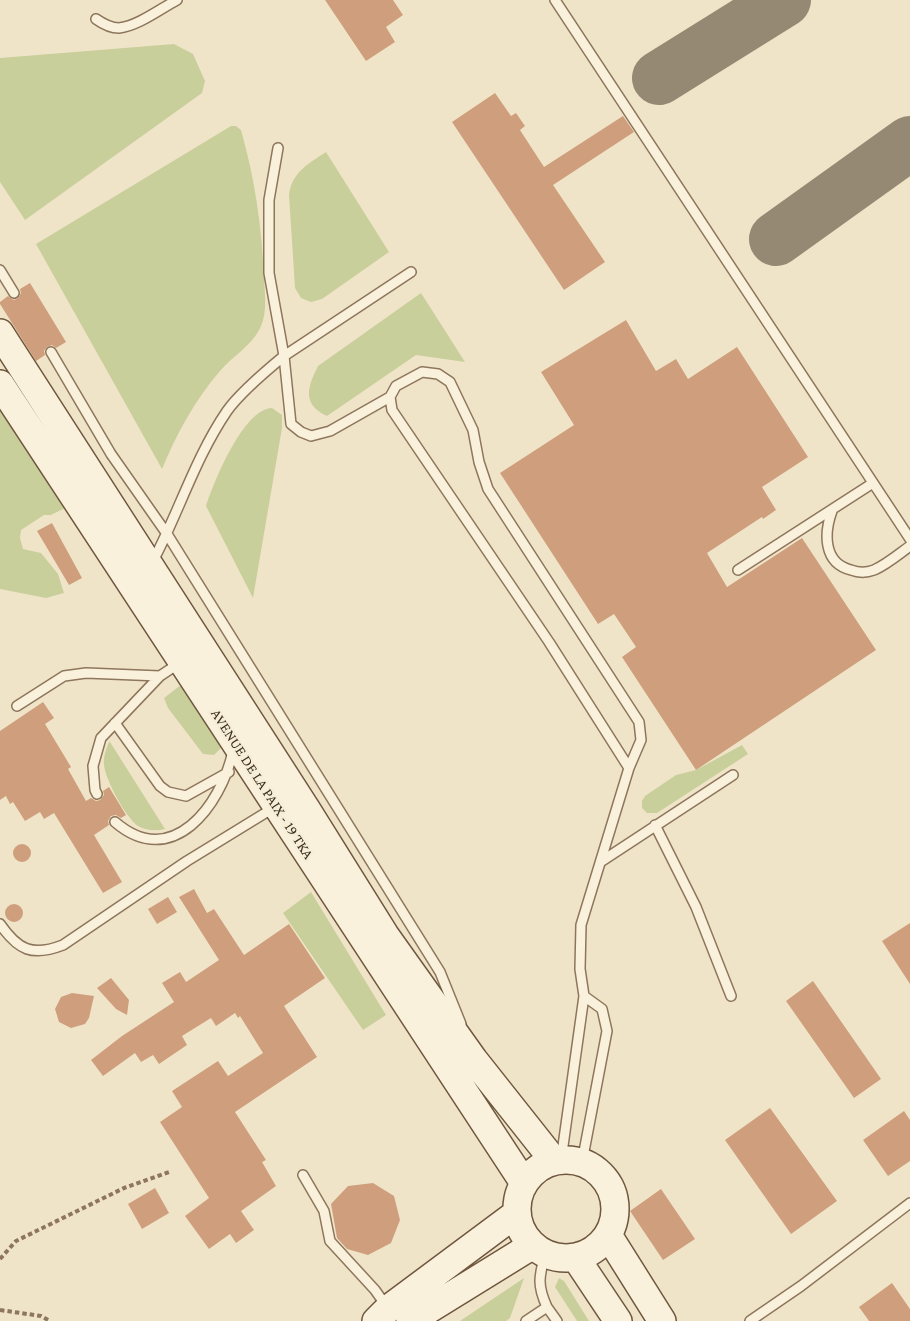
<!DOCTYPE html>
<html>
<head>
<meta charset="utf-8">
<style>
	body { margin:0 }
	canvas { display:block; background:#f0e4c8 }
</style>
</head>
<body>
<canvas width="910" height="1321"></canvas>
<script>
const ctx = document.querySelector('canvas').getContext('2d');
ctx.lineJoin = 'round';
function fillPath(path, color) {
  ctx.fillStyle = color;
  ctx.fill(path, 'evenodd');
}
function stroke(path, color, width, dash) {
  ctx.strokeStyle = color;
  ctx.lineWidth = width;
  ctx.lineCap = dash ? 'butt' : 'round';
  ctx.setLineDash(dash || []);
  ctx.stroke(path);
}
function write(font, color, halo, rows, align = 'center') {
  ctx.font = font + ' "Crimson Pro",serif';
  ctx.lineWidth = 5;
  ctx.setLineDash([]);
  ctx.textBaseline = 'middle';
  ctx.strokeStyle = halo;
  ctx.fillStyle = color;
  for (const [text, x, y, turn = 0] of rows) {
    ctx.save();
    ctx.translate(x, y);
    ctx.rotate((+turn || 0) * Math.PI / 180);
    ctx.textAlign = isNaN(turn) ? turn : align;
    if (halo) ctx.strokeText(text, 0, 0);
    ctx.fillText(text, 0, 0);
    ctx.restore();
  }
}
const green = new Path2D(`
	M174,44L193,54L205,81L202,93L25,220L0,182V58Z
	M231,126H236L241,130C255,179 262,228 264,278C265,297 268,316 258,332C249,347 232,357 220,371C195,400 177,433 162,469L36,244Z
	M326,152L389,252L322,299L311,302L301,298L295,288L289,195C292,172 308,164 326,152Z
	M421,293L465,362L416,355L327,416C301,404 308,386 318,366Z
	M0,392L71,505L51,515H44L21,530L20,538L23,549L41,553L58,574L64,593L46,598L0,589Z
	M272,408L282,415V428L253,598L206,506C214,482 243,409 272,408Z
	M186,681L222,747L214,755L203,754L168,708L164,698Z
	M109,742H110L165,829C156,831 147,831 138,826C126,818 105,779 104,765C103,757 106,750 109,742Z
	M742,745L748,754L657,813H647L642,808V801L645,796L676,775L696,770Z
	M311,892L386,1015L363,1030L283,913Z
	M524,1278L510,1318L506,1321H460Z
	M559,1278L564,1281L589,1321H577L555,1287Z`);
const taxiway = new Path2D(`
	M659,78L784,0
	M776,239L910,143`);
const building = new Path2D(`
	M325,0H393L403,15L386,27L395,42L366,61Z
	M495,93L511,116L516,113L525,126L520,130L544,167L623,116L634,132L553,185L605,262L564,290L452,122Z
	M30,283L66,342L56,348L52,345L47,347L44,351L45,355L36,361L0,304V302L8,296L14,300L18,298L21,293L20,289Z
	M626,320L656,371L676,359L688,379L737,347L808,457L762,487L776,510L763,519L762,517L707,553L727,587L802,538L876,650L696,770L622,657L636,647L614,614L598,624L500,473L574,425L541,372Z
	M52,523L82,578L69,585L37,531Z
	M43,702L54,718L45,724L71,767L68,769L86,801L91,798L96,801L100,800L104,795L103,791L109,787L126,815L121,818L116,815L111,816L108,821L109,825L94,835L122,882L103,893L54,813L44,819L40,812L25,821L13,802L10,804L6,796L0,800V731Z
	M13 853a9 9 0 1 1 18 0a9 9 0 1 1-18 0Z
	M194,889L207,913L214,909L244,955L289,924L325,978L284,1006L317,1057L235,1112L266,1160L262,1162L276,1186L241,1211L254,1230L236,1243L230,1234L209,1249L185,1216L209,1198L160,1122L182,1107L172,1091L218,1061L228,1076L263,1053L240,1016L238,1018L235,1013L216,1026L211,1018L182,1036L187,1045L159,1064L153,1055L141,1062L135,1053L103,1076L91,1060L122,1036L174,1002L162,983L180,972L186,982L219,960L179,897Z
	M168,897L177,912L157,924L148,909Z
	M5 913a9 9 0 1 1 18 0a9 9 0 1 1-18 0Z
	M910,923V984L882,941Z
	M111,978L129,1000L127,1015L116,1009L97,988Z
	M813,981L881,1079L854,1098L786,1001Z
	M72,993L94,996L89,1018L85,1024L71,1028L59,1022L55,1009L61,997Z
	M770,1108L837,1201L791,1234L725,1140Z
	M904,1111L910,1120V1161L888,1176L863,1140Z
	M373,1183L394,1196L400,1220L391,1243L368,1255L347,1249L337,1238L331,1204L348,1186Z
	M155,1188L169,1213L142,1229L128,1204Z
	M661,1189L695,1239L663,1260L630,1211Z
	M892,1283L910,1309V1321H869L859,1307Z`);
const path = new Path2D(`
	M0,1259L16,1241L124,1188L169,1172
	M0,1310L41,1316L50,1321`);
const lane = new Path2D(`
	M555,0L910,539
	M96,19C103,24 110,28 119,28C138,26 160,9 177,0
	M278,148L269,200V273L284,356L291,424L301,432L311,436L330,431L390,397L396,386L422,372L438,374L450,382L473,430L479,462L488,489L639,722L641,740L629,768L581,925L580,969L584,996L561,1160
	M0,270L14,293
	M51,352L111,454L167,534L440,972L461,1024
	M390,397L392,410L549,642L629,768
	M832,511C824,533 823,563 851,570C859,573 866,573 874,570C886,565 899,554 910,546
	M153,561C179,512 195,458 227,411C239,394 267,370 284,356L411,272
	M738,570L873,483
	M17,706L64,676L86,673L160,676
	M115,723L160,786L168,792L186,796L229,772
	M97,794L95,790L93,766L101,738L160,676L181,662
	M115,822C172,871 221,806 233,751
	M655,825L696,907L731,996
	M602,861L733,775
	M0,924C18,950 32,957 63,945L187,861L275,807
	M582,1162L607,1031L602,1009L584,996
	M303,1175L324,1211L330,1241L375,1290L387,1307
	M545,1254C539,1277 537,1285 547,1307
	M526,1321L547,1307L557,1321
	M750,1321L801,1286L910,1203`);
const secondary = new Path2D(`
	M0,333L307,810L385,935L474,1060L554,1161
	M0,384L524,1183
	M517 1209a49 49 0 1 1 98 0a49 49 0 1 1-98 0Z
	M608,1235L662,1321
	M576,1258L618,1321
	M376,1321L388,1309L517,1213
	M410,1321L533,1245`);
const streetNames = [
	["AVENUE DE LA PAIX - 19 TKA",262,784,57]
];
fillPath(green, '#c9cf9b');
stroke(taxiway, '#968974', 54);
fillPath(building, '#cf9f7d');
stroke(lane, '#8d765c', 12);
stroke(secondary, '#6f573f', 30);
stroke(path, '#8d765c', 4, [4.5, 3]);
stroke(lane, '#faf1dc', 9);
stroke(secondary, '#faf1dc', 27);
write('15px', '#3d2e20', '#f7eed8', streetNames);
</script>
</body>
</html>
